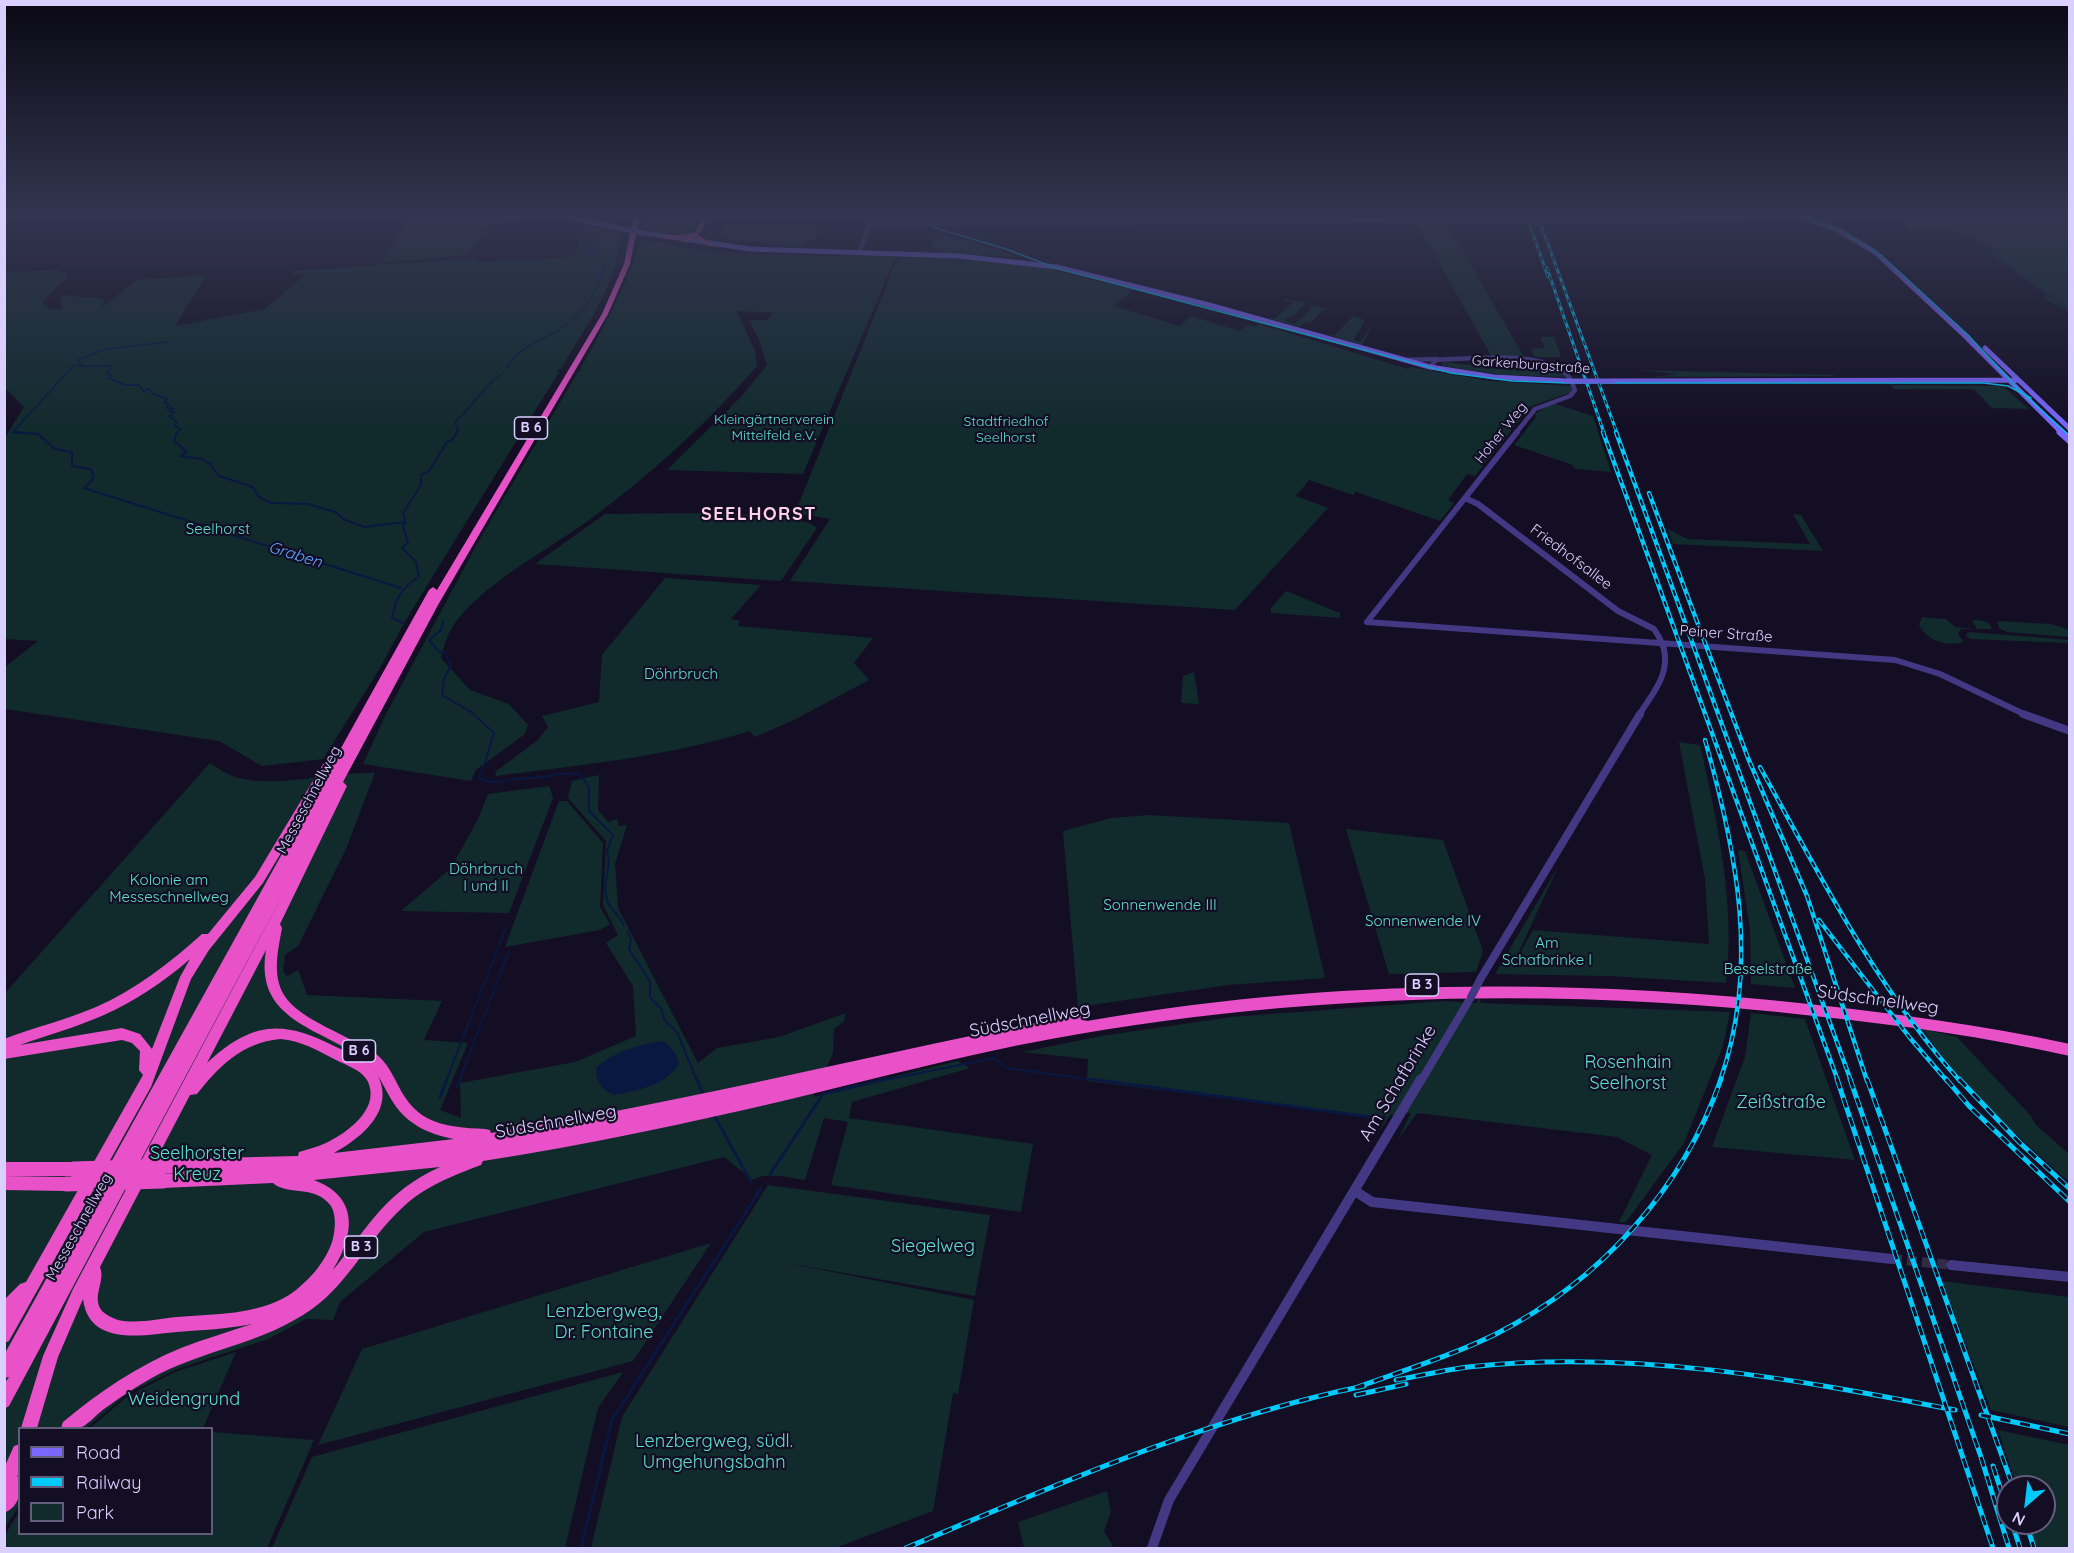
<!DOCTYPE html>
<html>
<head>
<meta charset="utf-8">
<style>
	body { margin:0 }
	#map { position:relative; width:2074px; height:1553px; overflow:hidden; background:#130e23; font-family:Quicksand,sans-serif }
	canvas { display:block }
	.frame { position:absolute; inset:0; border:6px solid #d9d0ff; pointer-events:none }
	.legend { position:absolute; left:18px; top:1427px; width:195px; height:108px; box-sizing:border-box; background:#130e23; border:2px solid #625c7b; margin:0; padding:8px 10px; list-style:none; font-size:18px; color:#d9d0ff }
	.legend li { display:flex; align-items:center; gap:12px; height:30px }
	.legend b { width:30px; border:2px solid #625c7b }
	.north { position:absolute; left:1996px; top:1475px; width:60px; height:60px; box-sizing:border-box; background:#130e23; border:2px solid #625c7b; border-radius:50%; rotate:208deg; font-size:16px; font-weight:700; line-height:24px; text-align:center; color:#d9d0ff }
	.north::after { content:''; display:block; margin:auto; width:21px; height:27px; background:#00cafb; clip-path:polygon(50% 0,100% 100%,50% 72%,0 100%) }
</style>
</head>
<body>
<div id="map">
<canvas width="2074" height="1553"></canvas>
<div class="frame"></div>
<ul class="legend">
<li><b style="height:8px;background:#7967ff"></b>Road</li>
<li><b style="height:8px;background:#00cafb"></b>Railway</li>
<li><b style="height:16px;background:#112b2d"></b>Park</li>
</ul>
<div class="north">N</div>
</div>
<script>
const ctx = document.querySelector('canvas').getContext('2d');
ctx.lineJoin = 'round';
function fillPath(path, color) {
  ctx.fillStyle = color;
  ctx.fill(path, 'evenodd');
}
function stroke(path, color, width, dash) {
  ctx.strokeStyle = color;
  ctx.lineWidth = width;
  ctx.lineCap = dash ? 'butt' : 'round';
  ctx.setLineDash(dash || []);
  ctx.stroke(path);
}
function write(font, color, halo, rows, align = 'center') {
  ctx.font = font + ' Quicksand,sans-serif';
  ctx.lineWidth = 4.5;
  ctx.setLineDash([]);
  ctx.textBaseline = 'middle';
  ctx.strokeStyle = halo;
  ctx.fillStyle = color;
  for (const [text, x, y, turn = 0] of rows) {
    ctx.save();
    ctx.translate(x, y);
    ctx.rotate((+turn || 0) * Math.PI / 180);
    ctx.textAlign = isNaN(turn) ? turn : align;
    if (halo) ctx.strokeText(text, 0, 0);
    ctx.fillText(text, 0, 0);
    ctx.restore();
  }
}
const green = new Path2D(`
	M412,214H535L527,219L489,225L468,255L381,263Z
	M651,214H698L700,218L690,233L681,235L643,229Z
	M1897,214H2033L2050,222L2069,221V311L2044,299L2048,296L1990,254L1993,249L1961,231H1912Z
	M1417,224H1447L1524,357H1492Z
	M726,225L820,227L814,240H805L801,247L718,238Z
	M593,227L619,233C624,276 581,333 561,369L556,370L559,372L407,618L377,673L323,759L262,766L219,741L5,709V667L38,641L5,639L4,439L24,407L5,388V272L56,270L66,273L67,277L42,302L51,309H62L60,299L64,295L98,298L105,301L101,308L137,280L207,275L175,326L265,309L306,274L291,275L293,271L474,258L475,262L573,257L586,228Z
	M940,233L1020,257L942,253V249H932L933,237Z
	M641,240L719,253L853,257L859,253L897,254L803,474L667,470L742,396L767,365L759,340L749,320H767L773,313L737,311L755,351L757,366C708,422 655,471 596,515C552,548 491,578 457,620C448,632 444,645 441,658L470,690L509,704L528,725L525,734L476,770L471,781L363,764L385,716L478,542L578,372L583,370H580C603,328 627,286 641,240Z
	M898,257L947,258L1037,266L1133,290L1114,306L1180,326L1191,316L1240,331L1247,325L1255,327L1259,324L1408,369L1410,367L1490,381L1572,386V392L1531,406L1475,476L1467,474L1448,500L1454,503L1440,521L1356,492L1353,495L1309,480L1296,496L1328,508L1235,610L790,581L830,519L795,513Z
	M1286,299L1306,303L1292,317L1283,320L1295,324L1312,308L1308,305L1325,308L1311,322L1304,323L1300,327L1268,318H1276L1293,302L1284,301Z
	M1353,316L1365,320L1354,340L1360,342L1374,322L1362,345L1327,334L1335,335Z
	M1540,337H1554L1561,357H1535L1531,349L1545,348Z
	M1443,362L1502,369L1553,367L1567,377L1503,375L1442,366Z
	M1637,370L1829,375L1835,374L1832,376L1650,377L1678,374Z
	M1891,385L1999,386L2005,388L2029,409L1992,408L1974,389H1894Z
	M1552,403L1593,416L1611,472L1575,469L1573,465L1514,445L1536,417L1535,414Z
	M605,514C639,514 801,508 817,528L781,581L535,564Z
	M1793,514L1801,515L1823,551L1673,544L1668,529L1687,539L1810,544Z
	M665,578L761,585L731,619L740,621L738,626L873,638L854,663L869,680L794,720L755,737L749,731C668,757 580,765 496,776L495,772L538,740L548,727L542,716L599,702L602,655Z
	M1286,591L1340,613V618L1271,613V608Z
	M1922,617L1946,619L1955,627L1977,629L1972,620C1980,620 1990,620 1992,629H1961L1958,634L1964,642C1948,647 1926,641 1919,625Z
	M1997,621L2051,624L2069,630V637L2007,632L1999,628Z
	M1970,632L2069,640V643L1970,639L1965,635Z
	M1194,672L1199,704L1181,703L1183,676Z
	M1679,742L1700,745C1717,821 1736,905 1726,983L1609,976L1495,974L1558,867L1512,967L1533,930L1709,944L1705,879Z
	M210,763C218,768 229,776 239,778C277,788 333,772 375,773L346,849L298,946L285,955L283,971L287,976L298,970L307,995L442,1001L424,1040L468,1043L440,1110L461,1118L460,1083L575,1062L636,1036L633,986L606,943L618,935L603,905L606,841L568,798L572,781L599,775L598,810L608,822L618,819V826L627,825L615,864L618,908L698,1063L717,1048L779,1037L846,1013L844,1021L834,1029L833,1053L813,1097L957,1061L970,1068L852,1102L849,1118L1033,1144L1021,1212L831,1185L848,1122L824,1118L805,1180C790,1178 766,1171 753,1180L724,1157L424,1232L340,1302L333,1320L306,1319L268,1339L177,1369L128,1393L86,1428H20L19,1506L5,1527V993Z
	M549,786L553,798L509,913L401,911L451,868L478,819L488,794Z
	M559,801H567L603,843L600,907L610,924L600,930L505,947Z
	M1149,815L1289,823L1325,978L1228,985L1078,1007L1063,831L1111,818Z
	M1346,829L1443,840L1483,951L1476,972L1389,974Z
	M1738,850L1745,851L1795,988L1751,984L1750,929Z
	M1479,998L1481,1003L1730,1012L1723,1046L1684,1143L1626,1222H1619L1652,1155L1617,1137L1417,1113L1398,1140L1411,1113L1390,1115L1379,1132L1386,1116L1379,1117L1087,1081L1088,1059L1023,1052L1101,1036L1231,1017L1444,1001L1476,1003Z
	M1751,1013L1805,1019L1855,1160L1712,1147L1745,1057Z
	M1923,1029L1957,1037L2031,1116L2035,1124L2069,1154V1182C2018,1136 1961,1087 1923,1029Z
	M768,1185L990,1215L975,1296L782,1262L974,1300L958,1394L953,1393L933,1511L835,1548H591L622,1417Z
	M711,1243L633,1361L318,1445L362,1349Z
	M1942,1281L2069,1297V1427L1991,1410Z
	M236,1352L203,1428H90L128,1396L175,1372Z
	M623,1372L598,1408L565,1548H272L312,1457Z
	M1998,1430L2069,1445V1548H2037L2029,1523H2044V1487H2017Z
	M212,1432L314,1440L267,1548H5V1535L19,1512L20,1534H212Z
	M1107,1491L1111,1512L1104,1531L1114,1548H1024L1018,1522Z`);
const water = new Path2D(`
	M589,233L605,237L597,241L600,255L584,257L581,245Z
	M663,1041C672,1048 677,1053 679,1064C664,1086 638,1091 613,1095C601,1088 596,1082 596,1068C613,1052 640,1044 663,1041Z`);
const streamFar2 = new Path2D(`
	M1938,214L2070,311
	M605,237L620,235
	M601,275L606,268L603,266
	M167,342L106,349L78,360L82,366H112L107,374L112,375L108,378L125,385H139L144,392L149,388L153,394L168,399L164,402L169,405L165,408H174L169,411L175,412L169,416L177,422L174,426L181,429L177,433
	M507,368C518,349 532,344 550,335C574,323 593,301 601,276L595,275
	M27,433L13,432L74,365H82
	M456,433L458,430L455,423L493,380L503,373`);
const streamFar1 = new Path2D(`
	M13,432L38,434L55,449L72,452V466L91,469L94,478L84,488L401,588
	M177,432L174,441L187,452L180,456L202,459L210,464L219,476L253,487L258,496L271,503L308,504L335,512L343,519L364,527L406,522L403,526L408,543L402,548L416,562L419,577C402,587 395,599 392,618L403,623
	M405,521L403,513L421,485V475L429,471L447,442L452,440L457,432
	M443,622L441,630L429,640L439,652L445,653L451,665L444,679L442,695L471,712L494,733C488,749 487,764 478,778L492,782L506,781
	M553,775L579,773L589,787V811L613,835L607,851C613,867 600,886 608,903C612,911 620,915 624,926
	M508,780L551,776
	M628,932L631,939L629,949L650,981V997L662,1010L664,1020L677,1032L697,1081
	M446,1081L507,925
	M459,1081L509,951
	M880,1081L995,1058L1007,1068L1102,1081`);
const stream = new Path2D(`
	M697,1079L703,1094
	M1091,1079L1378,1118
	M457,1086L460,1079
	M440,1097L447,1079
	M714,1115L751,1182
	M770,1174L823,1094L886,1079
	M757,1195L761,1188
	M581,1548L612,1420L757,1195L756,1192`);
const tertiaryTunnel = new Path2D(`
	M1892,1259L1951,1265`);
const tertiaryFar3 = new Path2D(`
	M1587,220L1736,219L1761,214
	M859,253L870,224L1480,220
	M1404,360L1437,359
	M1430,367L1436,360C1467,359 1548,349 1569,377C1572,381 1573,386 1575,390L1570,396L1535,409L1516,433`);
const tertiaryFar2 = new Path2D(`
	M1465,498L1478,504L1618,611L1654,629L1659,637
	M1367,622L1895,660L1940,674L2026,715
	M1367,622L1517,432
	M1639,715C1652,694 1670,675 1664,649`);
const tertiaryFar1 = new Path2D(`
	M2023,714L2070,731
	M1481,978L1640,714
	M1421,1081L1471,997`);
const tertiary = new Path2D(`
	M1355,1191L1372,1202L1892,1259
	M1951,1265L2070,1277
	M1152,1548L1169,1500L1421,1079`);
const secondaryFar1 = new Path2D(`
	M557,214L622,229
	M1792,214L1836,229L1875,252L1964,335L2062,433
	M644,233L750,249L959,256L1057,267L1209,305L1430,367L1494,377L1567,381
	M1985,348L2070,429
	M1613,381L2018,380`);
const secondary = new Path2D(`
	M2060,432L2070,441`);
const trunk = new Path2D(`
	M559,214H567L570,217L565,218Z
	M634,214H640L630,264L608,314L438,605L343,782L347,786L280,924L282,928C278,950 272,975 284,995C299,1020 351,1036 376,1054C398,1071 397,1101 427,1118C444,1127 466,1128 485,1129L490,1130L491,1133C689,1102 884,1051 1081,1014L1085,1016L1087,1021C1325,979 1569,978 1809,1004C1897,1014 1984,1025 2070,1044V1056C1985,1037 1900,1025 1814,1016C1559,987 1303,993 1051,1039C963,1055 878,1078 791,1099C689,1123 586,1145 483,1161L481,1165C452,1176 425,1186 402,1208C368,1239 350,1282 312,1309C263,1344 201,1350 150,1379C134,1388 119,1398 104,1409C98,1413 86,1427 79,1428C75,1430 67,1428 61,1428L63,1422C99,1392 137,1366 181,1348C204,1339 228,1332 252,1324C227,1329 202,1330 177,1332C143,1335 89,1347 83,1299L58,1357L37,1428H21L43,1356L73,1289L288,885L9,1406L4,1409V1384L9,1377L4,1378V1355L303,816L263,883L209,950L191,979L151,1087L9,1341L4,1343V1320L6,1318H4V1300L20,1284L26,1282L143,1075L139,1070L140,1051L132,1043L122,1040L4,1059V1039C35,1027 66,1020 96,1007C135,990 170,963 202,934H208L255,877L328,756L332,755L336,757L429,590L433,587L437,590L602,314L624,264ZM266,950C253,1026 330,1028 371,1066C360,1057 347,1052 334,1046C282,1019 251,1022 207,1063ZM190,959L180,977L152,1049L140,1034L122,1028L20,1045C48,1035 77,1027 104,1015C135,1001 165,981 190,959ZM280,1039C303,1041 316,1050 336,1060C346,1065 361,1070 367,1080C382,1108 347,1133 326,1143C317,1147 308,1149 299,1152L298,1156L171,1159L166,1161L164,1166L166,1171L171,1173L224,1172L163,1174L158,1176L156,1181L158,1186L163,1188L273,1183C287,1196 315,1184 331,1206C337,1216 335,1232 332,1242C325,1263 307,1283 289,1295C257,1315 214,1314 177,1317C158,1319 137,1324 118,1320C112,1318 106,1315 102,1311C91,1297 106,1281 100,1267L190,1095L197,1094C220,1065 242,1043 280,1039ZM377,1074C382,1082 386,1091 391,1099C405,1123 427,1134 454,1139L334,1153C363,1137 396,1109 377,1074ZM440,1167C385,1192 370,1225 333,1270C355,1234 359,1197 314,1180Z
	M701,214H707C706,223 703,229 698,235L713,244V246H709L695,238L686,243L683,241L688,238L664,239L661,237L664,235H683L695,232L700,222Z
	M4,1162H73L78,1164L80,1169L78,1174L73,1176H4Z
	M4,1176L66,1177L71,1179L73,1184L71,1189L66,1191L4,1190Z
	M20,1444V1471L17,1477L20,1476C20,1491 21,1506 4,1513V1468L14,1446Z`);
const tram = new Path2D(`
	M925,214L929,224L936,228L1006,249L1056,268L1451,373L1512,381L1568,383H1984L2008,386L2031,398
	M1794,214L1840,229L1882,256L1968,335L2018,389L2070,436`);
const railFar2 = new Path2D(`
	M1526,214L1548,277
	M1537,214L1617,433
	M1547,268L1604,433`);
const railFar1 = new Path2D(`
	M1603,432L1838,1081
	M1616,432L1851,1081
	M1649,493L1748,758L1807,896L1867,1081
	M1705,740C1737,853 1760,967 1720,1081
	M1760,767C1820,876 1876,987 1960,1081
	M1819,920L1910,1038L1947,1081`);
const rail = new Path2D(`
	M1837,1079L1993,1548
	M1850,1079L1981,1457L2009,1548
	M1867,1079L2013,1487
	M1946,1079L1969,1106L2070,1202
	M1959,1079L2019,1142L2070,1189
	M1396,1380C1420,1376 1444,1370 1468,1367C1631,1349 1795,1379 1955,1410
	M1355,1388C1402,1371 1451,1356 1496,1334C1600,1281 1683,1189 1721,1079
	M1356,1395L1406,1384
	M1981,1415L2070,1434
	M1993,1466L2008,1512
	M2012,1523L2020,1548
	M2026,1523L2034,1548
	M906,1548C1054,1486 1206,1418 1364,1386`);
const tertiaryBridgeFar2 = new Path2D(`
	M1480,220H1587`);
const tertiaryBridgeFar1 = new Path2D(`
	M1659,637L1664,649`);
const tertiaryBridge = new Path2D(`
	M1471,997L1481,978`);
const secondaryBridge = new Path2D(`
	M622,229L644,233
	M1567,381H1613`);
const trunkBridge = new Path2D(`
	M73,1169L171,1166
	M66,1184L163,1181`);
const farStreetnames = [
	["Garkenburgstraße",1531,365,4],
	["Hoher Weg",1501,433,-51]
];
const farParknames = [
	["Kleingärtnerverein",774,420],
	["Mittelfeld e.V.",774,436],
	["Stadtfriedhof",1006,422],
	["Seelhorst",1006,438]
];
const shields = [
	[531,428,33],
	[1422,985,33],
	[359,1051,33],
	[361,1247,33]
];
const shieldNames = [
	["B 6",531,428],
	["B 3",1422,985],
	["B 6",359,1051],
	["B 3",361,1247]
];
const parkNames = [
	["Seelhorst",218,529],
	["Döhrbruch",681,674],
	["Döhrbruch",486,869],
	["I und II",486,886],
	["Kolonie am",169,880],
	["Messeschnellweg",169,897],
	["Sonnenwende III",1160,905],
	["Sonnenwende IV",1423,921],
	["Am",1547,943],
	["Schafbrinke I",1547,960],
	["Besselstraße",1768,969]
];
const streetNames = [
	["Friedhofsallee",1571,557,37],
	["Peiner Straße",1726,634,4],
	["Messeschnellweg",309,800,-62],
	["Messeschnellweg",79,1227,-61]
];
const waterNames = [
	["Graben",295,555,17]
];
const farDistrictnames = [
	["SEELHORST",759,515]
];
const nearStreetnames = [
	["Südschnellweg",1878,1000,8],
	["Südschnellweg",1030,1020,-11],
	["Am Schafbrinke",1398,1083,-59],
	["Südschnellweg",556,1122,-10]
];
const nearParknames = [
	["Rosenhain",1628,1063],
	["Seelhorst",1628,1084],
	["Zeißstraße",1781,1103],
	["Seelhorster",197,1154],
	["Kreuz",197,1175],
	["Siegelweg",933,1247],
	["Lenzbergweg,",604,1312],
	["Dr. Fontaine",604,1333],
	["Weidengrund",184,1400],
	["Lenzbergweg, südl.",714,1442],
	["Umgehungsbahn",714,1463]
];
fillPath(green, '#112b2d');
fillPath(water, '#091841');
stroke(streamFar2, '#091841', 1.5);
stroke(streamFar1, '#091841', 2);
stroke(stream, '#091841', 3);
stroke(tertiaryTunnel, '#312b44', 10, [10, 5]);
stroke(tertiaryFar3, '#423883', 4.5);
stroke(tertiaryFar2, '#423883', 6);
stroke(tertiaryFar1, '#423883', 8);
stroke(tertiary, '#423883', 10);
stroke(secondaryFar1, '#7967ff', 5);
stroke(secondary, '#7967ff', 7);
fillPath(trunk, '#e851c8');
stroke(tram, '#00cafb', 1.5);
stroke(railFar2, '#00cafb', 3);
stroke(railFar1, '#00cafb', 4.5);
stroke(rail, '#00cafb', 5);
stroke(railFar2, '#130e23', 1.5, [4.5]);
stroke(railFar1, '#130e23', 2, [6]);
stroke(rail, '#130e23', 3, [10]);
stroke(tertiaryBridgeFar2, '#423883', 4.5);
stroke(tertiaryBridgeFar1, '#423883', 6);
stroke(tertiaryBridge, '#423883', 8);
stroke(secondaryBridge, '#7967ff', 5);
stroke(trunkBridge, '#e851c8', 15);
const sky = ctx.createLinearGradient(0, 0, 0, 432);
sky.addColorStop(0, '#0a0813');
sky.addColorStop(0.5, '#333650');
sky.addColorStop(1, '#33365000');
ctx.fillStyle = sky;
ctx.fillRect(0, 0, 2074, 432);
write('14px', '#d9d0ff', '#130e23', farStreetnames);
write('14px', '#5ae0cb', '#130e23', farParknames);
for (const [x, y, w] of shields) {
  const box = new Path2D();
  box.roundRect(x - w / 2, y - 11, w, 22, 4.5);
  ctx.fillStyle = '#130e23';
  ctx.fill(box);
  stroke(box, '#d9d0ff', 1.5);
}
write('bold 14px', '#d9d0ff', null, shieldNames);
write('15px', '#5ae0cb', '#130e23', parkNames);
write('15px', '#d9d0ff', '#130e23', streetNames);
write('italic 16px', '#5ea5ff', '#130e23', waterNames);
ctx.letterSpacing = '1.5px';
write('bold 18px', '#ffd2ea', '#130e23', farDistrictnames);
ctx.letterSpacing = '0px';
write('18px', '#d9d0ff', '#130e23', nearStreetnames);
write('18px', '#5ae0cb', '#130e23', nearParknames);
</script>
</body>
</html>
